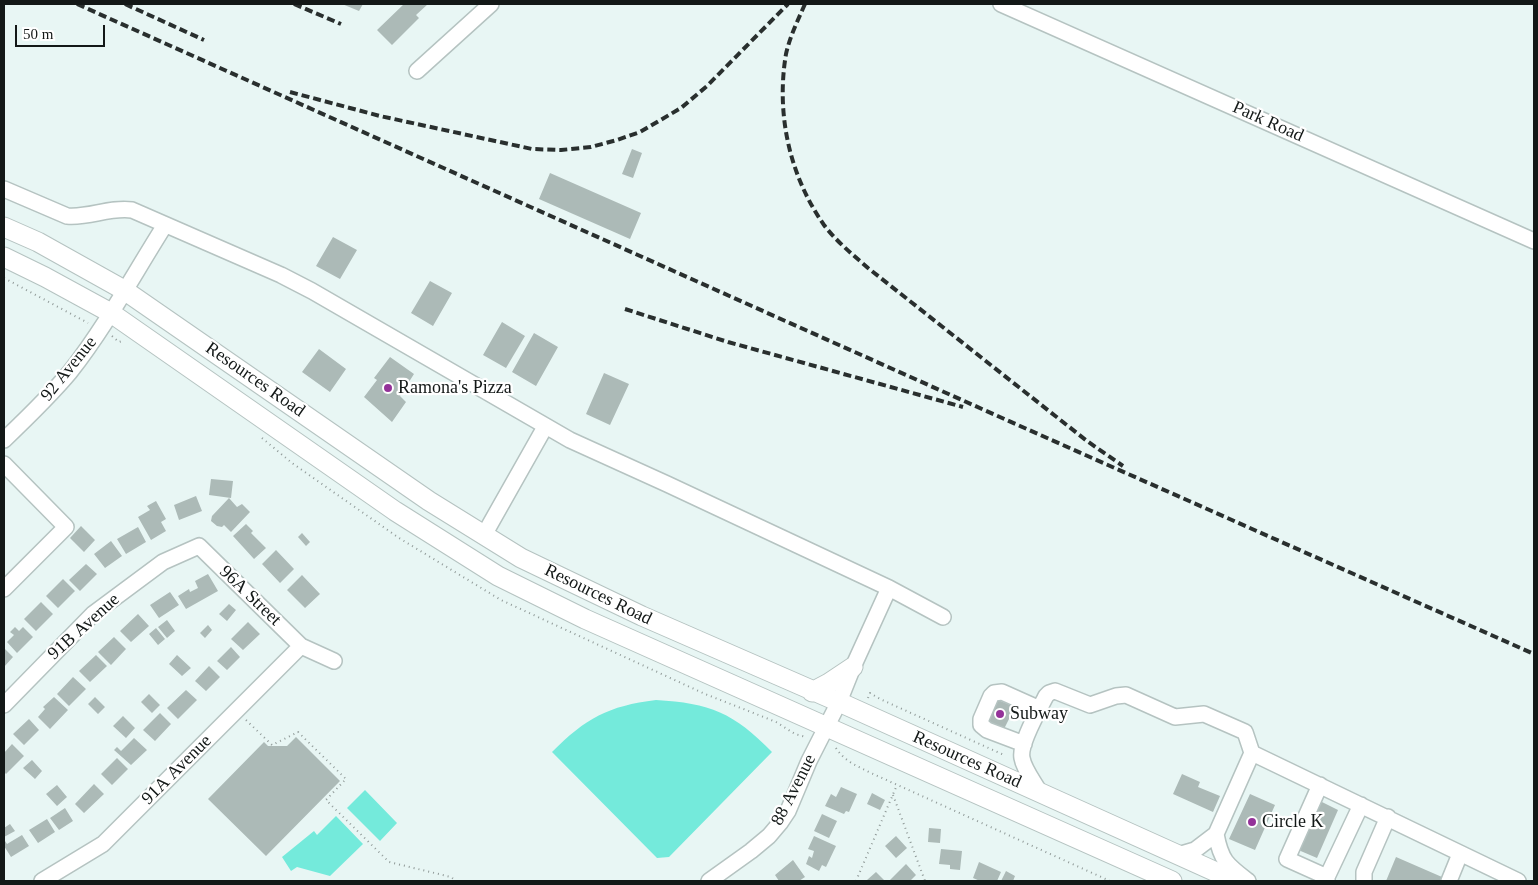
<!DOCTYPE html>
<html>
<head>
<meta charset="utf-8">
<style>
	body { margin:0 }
	#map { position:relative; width:1538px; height:885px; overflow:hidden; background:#e8f6f4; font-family:"Times New Roman",serif }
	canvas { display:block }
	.frame { position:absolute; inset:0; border:5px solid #131817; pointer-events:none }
	.scale { position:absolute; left:15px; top:25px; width:90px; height:22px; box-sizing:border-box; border:2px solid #131817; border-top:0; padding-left:6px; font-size:15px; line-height:18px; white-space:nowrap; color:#131817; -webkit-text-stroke:4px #fff; paint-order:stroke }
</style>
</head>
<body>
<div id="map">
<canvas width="1538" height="885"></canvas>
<div class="frame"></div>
<div class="scale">50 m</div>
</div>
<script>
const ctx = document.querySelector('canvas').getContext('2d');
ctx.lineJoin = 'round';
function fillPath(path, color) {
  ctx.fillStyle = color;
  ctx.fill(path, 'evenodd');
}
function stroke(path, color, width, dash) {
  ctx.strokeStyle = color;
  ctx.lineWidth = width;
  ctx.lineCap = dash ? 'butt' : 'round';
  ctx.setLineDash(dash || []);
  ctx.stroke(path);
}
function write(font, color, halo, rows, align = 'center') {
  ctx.font = font + ' "Times New Roman",serif';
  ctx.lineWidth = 4.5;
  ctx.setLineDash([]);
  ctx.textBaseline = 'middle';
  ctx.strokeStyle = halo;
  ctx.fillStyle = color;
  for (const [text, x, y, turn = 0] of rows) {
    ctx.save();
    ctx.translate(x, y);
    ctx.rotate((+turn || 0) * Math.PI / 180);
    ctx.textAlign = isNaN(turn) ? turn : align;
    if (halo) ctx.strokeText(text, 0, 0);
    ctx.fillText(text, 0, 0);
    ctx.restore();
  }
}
const green = new Path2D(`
	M656,700C710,703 734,713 772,752L669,857L657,858L552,752C586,718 608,706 656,700Z
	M365,790L397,823L380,841L347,808Z
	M336,816L363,844L330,876L297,867L291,871L282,857L314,831L317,835Z`);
const building = new Path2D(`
	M342,4H363L359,11Z
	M404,4H428L416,15L419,18L392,45L377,30Z
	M632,149L642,153L633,178L622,174Z
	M550,173L641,213L630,239L539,199Z
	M333,237L357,250L340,279L316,266Z
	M430,281L452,293L433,326L411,313Z
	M502,322L525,336L506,368L483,355Z
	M534,333L558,347L536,386L512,372Z
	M319,349L346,369L330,392L302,372Z
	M390,357L414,374L400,396L406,402L392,422L364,397L377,380L374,378Z
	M604,373L629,384L610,425L586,414Z
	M211,479L233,481L231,498L209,495Z
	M196,496L202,511L179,520L174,505Z
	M229,498L237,507L242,504L250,512L231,532L224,525L222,527L217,526L211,521L212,516Z
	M156,501L166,519L161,522L166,531L151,540L138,517L150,510L147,506Z
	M246,524L253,531L251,533L266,548L254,559L233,536Z
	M81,526L95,540L84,552L70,538Z
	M138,527L146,542L126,554L117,539Z
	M302,533L310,542L306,546L298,537Z
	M111,541L122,556L105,568L94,554Z
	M276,550L294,569L280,583L262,564Z
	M86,564L97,574L80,591L69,580Z
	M208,574L218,591L186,609L178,596L189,589L190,592L198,588L195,581Z
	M302,575L320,594L305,608L287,590Z
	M63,579L75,591L58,608L46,596Z
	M170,592L179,605L159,618L150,605Z
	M41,602L53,614L36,631L24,619Z
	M229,604L236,610L227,621L219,614Z
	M138,614L149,626L131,642L120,631Z
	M167,620L175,631L167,638L158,627Z
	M248,622L260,634L243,650L231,639Z
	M208,625L212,630L205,638L200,633Z
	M15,627L19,631L23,627L33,637L17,653L7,642L14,635L10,632Z
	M156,628L165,639L158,645L149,634Z
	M114,637L126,649L111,665L98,652Z
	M231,647L240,657L227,670L217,661Z
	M4,648L13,657L4,667Z
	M96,655L107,666L90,682L79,671Z
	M177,655L191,668L182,676L169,664Z
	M209,666L220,677L206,691L195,681Z
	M73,677L86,689L69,706L57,694Z
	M186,690L197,700L178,719L167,708Z
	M149,694L160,705L152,713L141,702Z
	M54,697L68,710L50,729L38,717L45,709L43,707Z
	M95,697L105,707L98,714L88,704Z
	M996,699L1015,707L1003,731L985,722Z
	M160,713L171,724L155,741L143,730Z
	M123,716L135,728L126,738L113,726Z
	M29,719L39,730L24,745L13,734Z
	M296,737L340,781L266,856L208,799L264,742L268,746H287Z
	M134,738L147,750L131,765L114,750L117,747L121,751Z
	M12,744L24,756L6,774L4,772V753Z
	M117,758L128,769L112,785L101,774Z
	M32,760L42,771L35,779L23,768Z
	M1182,774L1200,782L1198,787L1220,796L1213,812L1173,794Z
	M94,784L104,794L84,813L75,804Z
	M57,785L67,797L57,806L46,794Z
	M841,787L857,794L849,812L846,811L844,814L825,806L831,794L836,797Z
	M872,793L885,800L880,810L867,804Z
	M1250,794L1275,805L1255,850L1229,839Z
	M1318,800L1338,810L1317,858L1296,849Z
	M65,808L73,821L59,830L50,818Z
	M822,814L837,821L829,838L814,831Z
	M47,819L55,832L38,843L29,830Z
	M10,824L15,831L4,837V828Z
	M929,828L941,829L940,843L928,842Z
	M22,835L29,846L11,857L4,846V842L5,841L7,844Z
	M814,836L836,846L826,867L822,865L819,871L806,864L809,856L812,858L814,851L808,849Z
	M896,836L907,848L896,858L885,846Z
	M941,849L962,851L960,870L950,869V865L939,864Z
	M1396,857L1442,877L1441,881H1386Z
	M793,860L805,877L799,881H779L775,875Z
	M979,862L1001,872L997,881H980L973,878Z
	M906,864L916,875L910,881H892L890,880Z
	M1006,871L1015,876L1013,881H1001Z
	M876,872L884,880L868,881L867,880Z`);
const path = new Path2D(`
	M4,278L88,323
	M112,336L119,342L122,341
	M262,438L292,463L399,538L501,600L705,694L746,710L776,722L795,734L806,737
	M868,698L870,693L880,699L1004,755
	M246,720L272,745L298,732L346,779L326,800L389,862L451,877L456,881
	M836,748C844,761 857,766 871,773L1110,881
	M893,795L925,881
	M856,881L897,785`);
const minor = new Path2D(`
	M1001,4L1534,241
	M417,71L491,4
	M4,189L67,216C90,218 108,207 132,210L281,275L312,291L570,440L667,484L889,588L943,617
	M4,440C27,418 50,396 70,372C106,326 134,274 165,225
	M4,464L66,527L4,589
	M484,535L545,427
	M4,705L93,614L163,562L199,546L301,646L334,661
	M1024,744L987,730L981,725V719L991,696L994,693L1002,692L1040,709
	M1320,785L1287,859L1327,877
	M1040,793C1035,783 1024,770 1022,758C1019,744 1039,710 1046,696L1049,693L1055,691L1090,705L1116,696L1126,695L1175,717L1204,714L1245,732L1252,753
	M1216,834C1221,861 1227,865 1248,881
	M1178,855L1195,850L1216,834L1252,753L1518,881
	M42,881L103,844L301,646
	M709,881L751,851L769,836L780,823L788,811L809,761L839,702L853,667L889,588
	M1327,881V877L1361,805
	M1364,881V872L1388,817
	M1449,881L1460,854`);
const major = new Path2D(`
	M4,227L38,242L124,290L429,501L521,558L642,616L839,702L1236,881
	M4,257L45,277L111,313L395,511L498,576L585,619L1172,881
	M812,692L829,683L853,667`);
const rail = new Path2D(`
	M77,4L1020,426L1534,654
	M125,4L204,40
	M294,4L341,24
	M805,4C798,20 790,36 786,54C776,113 789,175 824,225C836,241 852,254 868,268L1087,441L1123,466
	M290,92L380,116L532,149L561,150L591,147L617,140L640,132L681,108L707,86L788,4
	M625,309L728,342L963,407`);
const markers = [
	[388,388,5,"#943299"],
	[1000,714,5,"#943299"],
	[1252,822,5,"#943299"]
];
const streetNames = [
	["Park Road",1268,122,24],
	["92 Avenue",69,369,-51],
	["Resources Road",255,380,35],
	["Resources Road",598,595,26],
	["96A Street",250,596,44],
	["91B Avenue",84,627,-42],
	["Resources Road",967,760,24],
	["91A Avenue",177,770,-45],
	["88 Avenue",794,790,-63]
];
const poiNames = [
	["Ramona's Pizza",398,388],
	["Subway",1010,714],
	["Circle K",1262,822]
];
fillPath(green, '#74eadb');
fillPath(building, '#acbab7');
stroke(minor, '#b5c3c1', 18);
stroke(major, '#b5c3c1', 21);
stroke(path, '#909a98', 2, [1, 4]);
stroke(minor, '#fff', 15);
stroke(major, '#fff', 19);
stroke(rail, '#292f2e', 4, [8, 4]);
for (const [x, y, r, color] of markers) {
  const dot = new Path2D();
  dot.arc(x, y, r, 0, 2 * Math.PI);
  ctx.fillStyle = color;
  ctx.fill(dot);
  stroke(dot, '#fff', 2);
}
write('18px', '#131817', '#fff', streetNames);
write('18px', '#131817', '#fff', poiNames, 'left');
</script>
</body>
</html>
